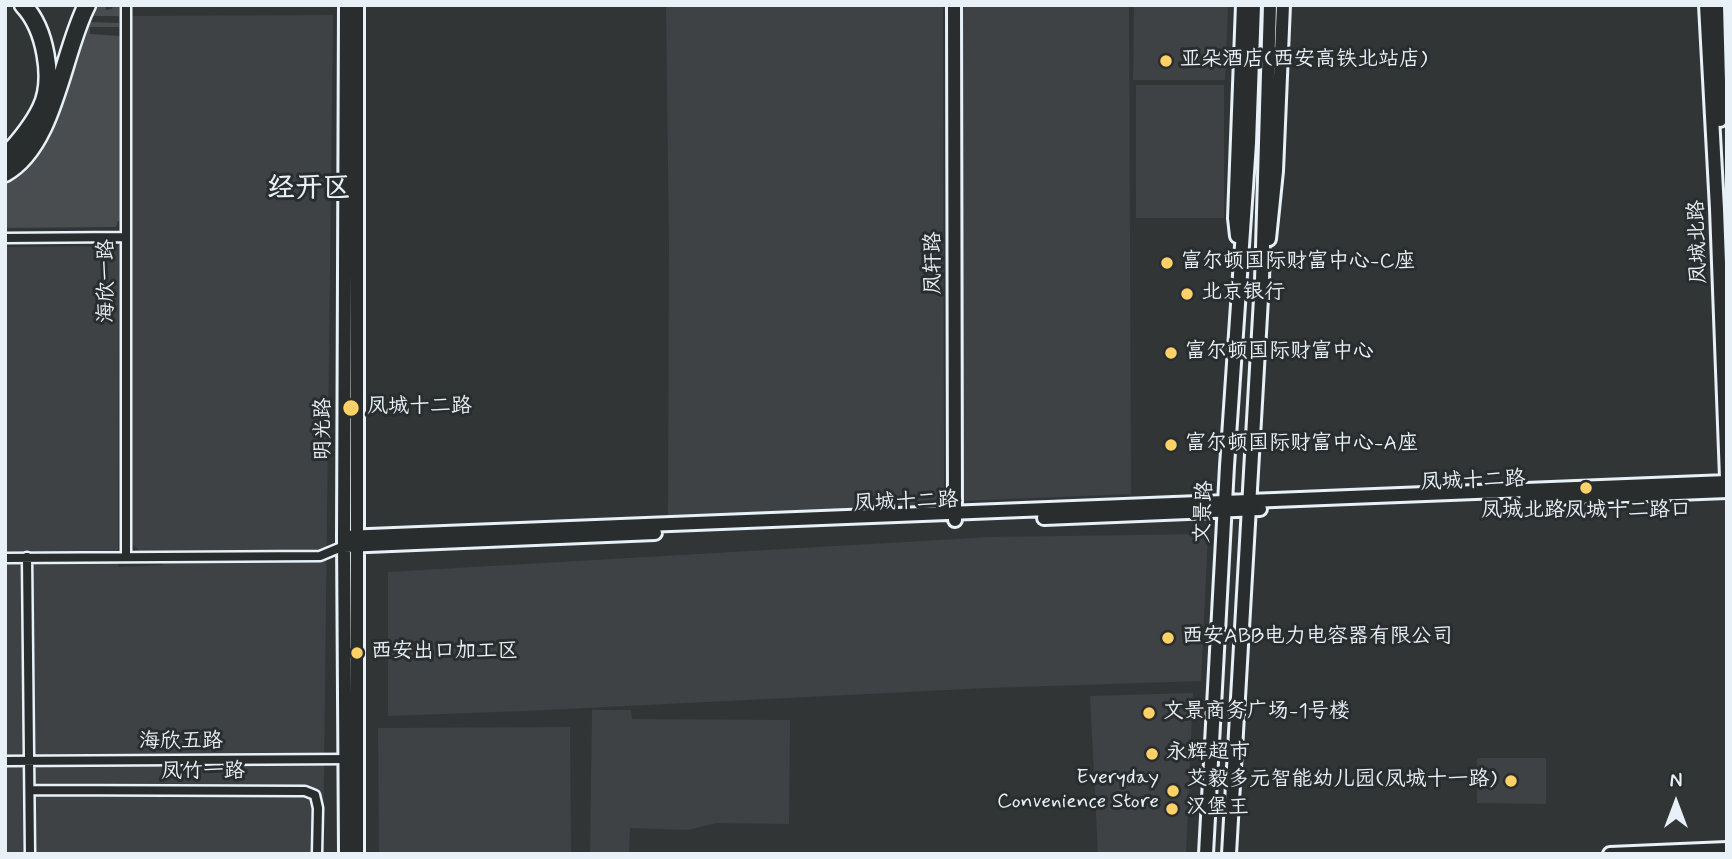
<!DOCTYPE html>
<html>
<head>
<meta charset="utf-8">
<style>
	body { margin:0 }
	#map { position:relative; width:1732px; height:859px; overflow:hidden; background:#323536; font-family:Mynerve,sans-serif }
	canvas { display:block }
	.frame { position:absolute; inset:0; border:7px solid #e8f1f8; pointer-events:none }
	.north { position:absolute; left:1641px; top:768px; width:70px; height:70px; -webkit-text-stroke:5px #2a2d2e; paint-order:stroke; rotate:0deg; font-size:19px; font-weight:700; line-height:28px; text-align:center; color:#e8f1f8 }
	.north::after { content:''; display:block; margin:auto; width:24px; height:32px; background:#e8f1f8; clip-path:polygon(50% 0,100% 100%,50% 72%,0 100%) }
</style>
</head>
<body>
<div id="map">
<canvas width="1732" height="859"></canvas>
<div class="frame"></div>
<div class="north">N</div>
</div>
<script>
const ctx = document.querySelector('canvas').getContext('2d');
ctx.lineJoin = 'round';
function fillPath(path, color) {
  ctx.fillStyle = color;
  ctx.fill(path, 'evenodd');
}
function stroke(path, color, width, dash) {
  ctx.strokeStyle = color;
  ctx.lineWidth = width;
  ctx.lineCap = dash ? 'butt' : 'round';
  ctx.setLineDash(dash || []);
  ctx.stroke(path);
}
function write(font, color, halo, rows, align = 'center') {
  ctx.font = font + ' Mynerve,"LXGW WenKai TC",sans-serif';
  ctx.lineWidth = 6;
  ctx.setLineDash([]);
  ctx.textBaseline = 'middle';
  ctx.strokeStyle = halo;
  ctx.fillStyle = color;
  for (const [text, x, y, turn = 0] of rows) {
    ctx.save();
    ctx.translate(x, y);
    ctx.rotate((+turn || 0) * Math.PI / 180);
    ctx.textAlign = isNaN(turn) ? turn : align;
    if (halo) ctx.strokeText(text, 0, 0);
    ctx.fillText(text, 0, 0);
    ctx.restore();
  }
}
const built = new Path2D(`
	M666,5H943L944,488L928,511L668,517L669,246Z
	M961,5H1129L1131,494L961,501Z
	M1134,5H1228L1225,80H1133Z
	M333,15L323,854H5V247L119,246L118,567L163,565L165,552L140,551L131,543V16Z
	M1136,85H1224V218H1136Z
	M1208,534L1201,681L987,688L525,711L388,716V572L991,537Z
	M1193,693L1186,854H1098L1090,696Z
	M592,710H631L632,719L790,720L789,824L716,823L688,830L630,828L629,854H590Z
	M570,727L571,854H379L378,728Z
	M1477,758H1546V804L1477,803Z`);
const green = new Path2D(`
	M96,5H105L106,10L112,9L113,5H119V16H90V22L119,23V27H90V34L121,36L124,221H118L116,227L5,228V173L90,11H96Z`);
const street = new Path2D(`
	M126,5V556
	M5,238L125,237
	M27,557L30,854
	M5,558L320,556L344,546
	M5,761L350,759
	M30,790L305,791L315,795L318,808L317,854`);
const secondary = new Path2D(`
	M346,5L344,537L346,854
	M954,5L955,520
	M1706,5L1717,209L1727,478
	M1717,5L1720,120
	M1237,236L1235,218L1243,5
	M1269,239L1276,171L1283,5
	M1526,499L1727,491
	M1044,518L1260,509
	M344,537L1727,482
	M344,546L655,533
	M357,854V5
	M1206,854L1227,466L1249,143L1254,5
	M1229,854L1262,281L1270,5
	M1610,854L1727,849`);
const highway = new Path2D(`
	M5,157C19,142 32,127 41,108C55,79 45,28 23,5
	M5,173C55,145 62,53 87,5`);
const markers = [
	[1166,61,7,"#ffd166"],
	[1167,263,7,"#ffd166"],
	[1187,294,7,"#ffd166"],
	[1171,353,7,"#ffd166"],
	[351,408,9,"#ffd166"],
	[1171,445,7,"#ffd166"],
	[1586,488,7,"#ffd166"],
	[1168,638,7,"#ffd166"],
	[357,653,7,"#ffd166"],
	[1149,713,7,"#ffd166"],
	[1152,754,7,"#ffd166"],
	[1511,781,7,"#ffd166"],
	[1173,791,7,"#ffd166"],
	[1172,809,7,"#ffd166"]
];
const poiNames = [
	["亚朵酒店(西安高铁北站店)",1180,61],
	["富尔顿国际财富中心-C座",1181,263],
	["北京银行",1201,294],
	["富尔顿国际财富中心",1185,353],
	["凤城十二路",367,408],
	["富尔顿国际财富中心-A座",1185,445],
	["凤城北路凤城十二路口",1586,512,"center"],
	["西安ABB电力电容器有限公司",1182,638],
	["西安出口加工区",371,653],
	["文景商务广场-1号楼",1163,713],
	["永辉超市",1166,754],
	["Everyday",1159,779,"right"],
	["Convenience Store",1159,803,"right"],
	["艾毅多元智能幼儿园(凤城十一路)",1497,781,"right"],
	["汉堡王",1186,809]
];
const streetNames = [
	["凤城北路",1699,242,-92],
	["凤轩路",935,263,-90],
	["海欣一路",108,281,-90],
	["明光路",325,429,-90],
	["凤城十二路",1473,482,-2],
	["凤城十二路",906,503,-2],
	["文景路",1205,512,-87],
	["海欣五路",181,743],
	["凤竹一路",203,773]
];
const districtNames = [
	["经开区",309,190]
];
fillPath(built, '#3f4244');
fillPath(green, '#494d4f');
stroke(street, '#e8f1f8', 13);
stroke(secondary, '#e8f1f8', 18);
stroke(highway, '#e8f1f8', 21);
stroke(street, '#2a2d2e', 8);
stroke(secondary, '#2a2d2e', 12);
stroke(highway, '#2a2d2e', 16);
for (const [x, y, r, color] of markers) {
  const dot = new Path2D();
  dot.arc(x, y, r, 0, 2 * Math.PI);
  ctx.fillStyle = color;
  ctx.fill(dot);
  stroke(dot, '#2a2d2e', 2.5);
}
write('21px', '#e8f1f8', '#2a2d2e', poiNames, 'left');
write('21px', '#e8f1f8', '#2a2d2e', streetNames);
write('bold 28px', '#e8f1f8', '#2a2d2e', districtNames);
</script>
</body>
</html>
